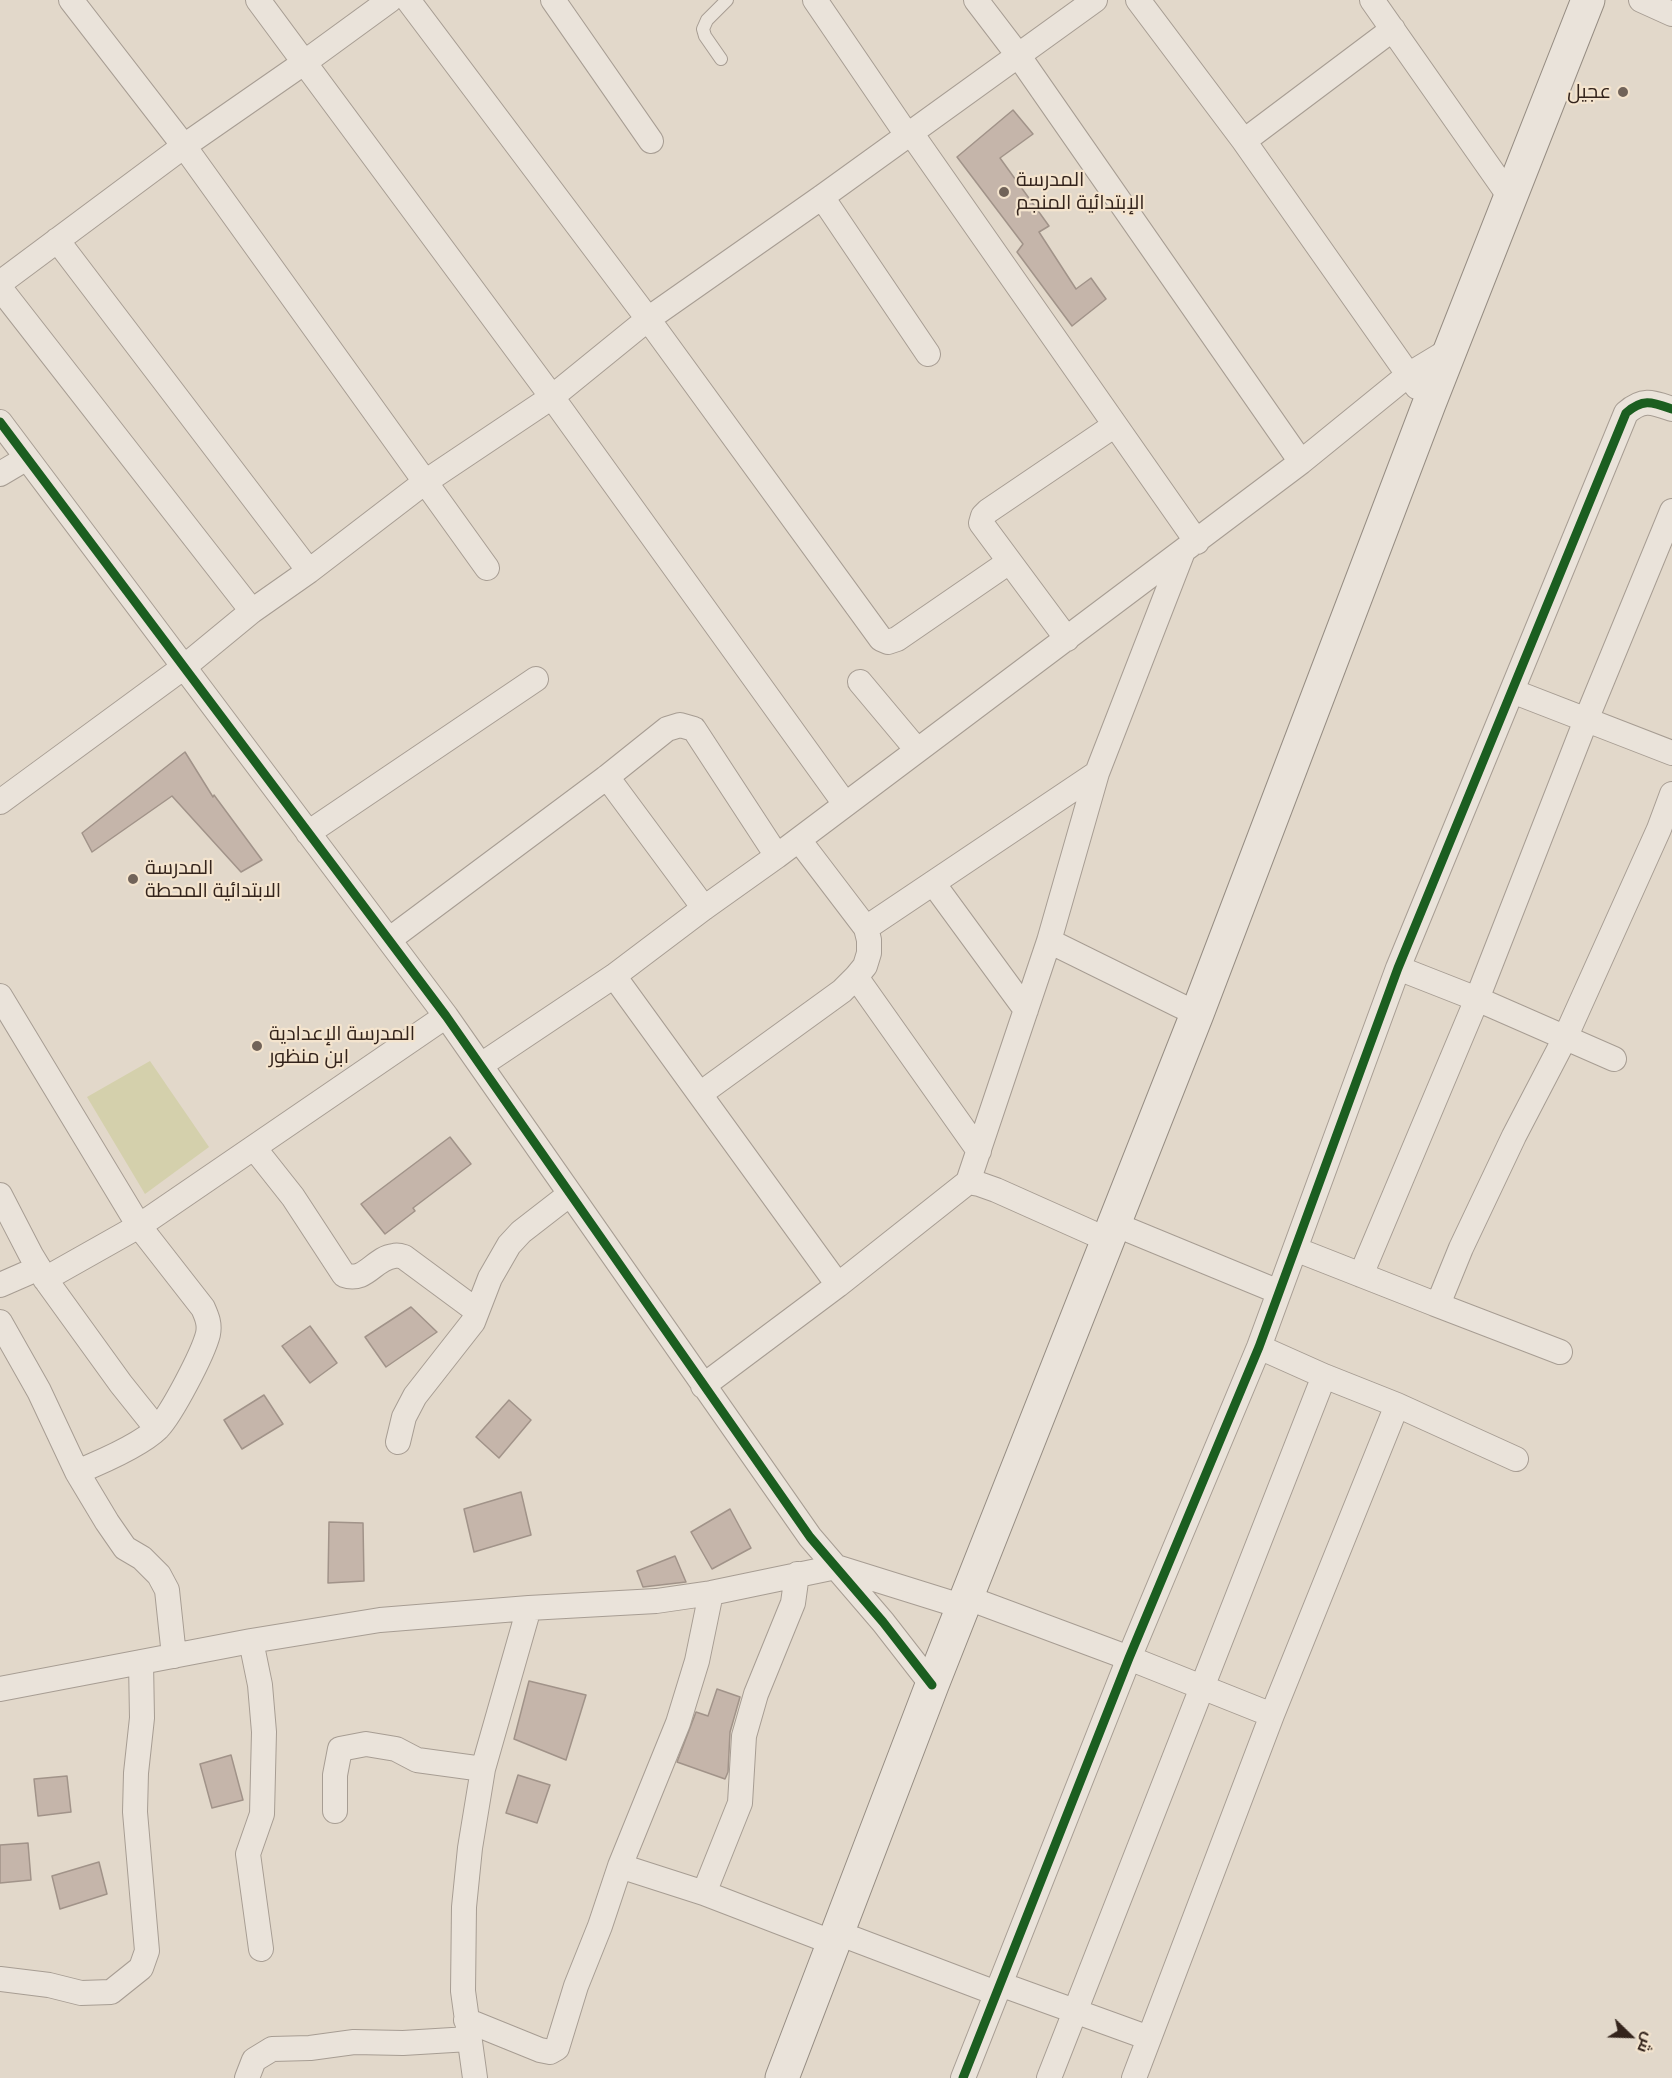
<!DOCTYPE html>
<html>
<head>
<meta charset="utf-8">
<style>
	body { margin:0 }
	#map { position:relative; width:1672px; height:2078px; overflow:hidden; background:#e2d8ca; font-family:"PT Serif",Cairo,serif }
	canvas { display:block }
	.north { position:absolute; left:1600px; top:2006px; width:60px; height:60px; -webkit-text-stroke:4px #f4e4ce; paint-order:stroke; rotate:113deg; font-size:16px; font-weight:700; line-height:24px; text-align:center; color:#34241c }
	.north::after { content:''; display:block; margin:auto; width:21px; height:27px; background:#34241c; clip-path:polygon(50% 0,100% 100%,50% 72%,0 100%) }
</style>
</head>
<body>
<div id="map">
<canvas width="1672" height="2078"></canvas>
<div class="north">ش</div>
</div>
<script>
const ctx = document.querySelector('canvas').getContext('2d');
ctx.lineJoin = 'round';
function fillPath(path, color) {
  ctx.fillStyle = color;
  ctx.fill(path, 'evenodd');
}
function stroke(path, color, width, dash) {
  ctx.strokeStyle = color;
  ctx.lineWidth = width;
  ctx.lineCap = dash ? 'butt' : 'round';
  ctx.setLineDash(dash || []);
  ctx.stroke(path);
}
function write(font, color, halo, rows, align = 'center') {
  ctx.font = font + ' "PT Serif",Cairo,serif';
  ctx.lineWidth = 4.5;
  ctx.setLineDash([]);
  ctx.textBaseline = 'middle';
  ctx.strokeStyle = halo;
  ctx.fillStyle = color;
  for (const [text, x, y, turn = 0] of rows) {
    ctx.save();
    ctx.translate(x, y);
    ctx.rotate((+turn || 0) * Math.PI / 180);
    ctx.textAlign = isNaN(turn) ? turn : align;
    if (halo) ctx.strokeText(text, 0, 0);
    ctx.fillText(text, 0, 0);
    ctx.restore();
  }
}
const green = new Path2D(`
	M150,1061L209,1147L145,1194L87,1097Z`);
const building = new Path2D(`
	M1013,110L1033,134L1000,158L1049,226L1039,232L1076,289L1091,278L1106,299L1072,326L1017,252L1023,244L957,157Z
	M185,752L213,797L214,795L262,860L241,872L172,796L92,852L82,833Z
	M450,1137L471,1164L413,1208L415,1211L385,1234L361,1204Z
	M411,1307L437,1332L386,1367L365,1337Z
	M310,1326L337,1363L310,1383L282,1346Z
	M264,1395L283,1424L242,1449L224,1420Z
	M509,1400L531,1420L499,1458L476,1437Z
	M521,1492L531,1535L474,1552L464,1509Z
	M730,1509L751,1548L712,1569L691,1532Z
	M329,1522L363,1523L364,1581L328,1583Z
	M675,1556L686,1582L643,1587L637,1571Z
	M529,1681L586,1695L566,1760L514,1739Z
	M717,1689L740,1697L730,1732L728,1772L725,1779L677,1762L696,1712L708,1716Z
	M231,1755L243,1800L212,1808L200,1764Z
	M518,1775L550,1785L537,1823L506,1813Z
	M67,1776L71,1812L38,1816L34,1779Z
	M28,1843L31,1880L0,1883V1845Z
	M99,1862L107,1894L60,1909L52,1876Z`);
const lane = new Path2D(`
	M721,59L705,36L703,29L707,20L727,0`);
const street = new Path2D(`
	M71,0L184,146L487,568
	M258,0L552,397L845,804
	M408,0L648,319L881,639L888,642L897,639L1009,562
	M553,0L651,141
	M815,0L907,135
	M976,0L1018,55L1301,462
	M1138,0L1244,141L1417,387
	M1372,0L1510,197
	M1641,0L1672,14
	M911,133L1197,542
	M1244,141L1393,29
	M822,197L928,354
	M57,240L309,571
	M0,283L184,146L305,62L390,0
	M0,288L252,611
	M0,422L446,1016L810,1537L883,1622L932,1685
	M0,474L27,458
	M1067,639L981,523L983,516L988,511L1115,425
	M860,682L917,750
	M1512,691L1672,753
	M607,777L704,908
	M0,802L184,667L252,611L309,571L425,482L552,397L648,319L822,197L1095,0
	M308,833L536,679
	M933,883L1026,1010
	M866,928L1097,773L1182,554
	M390,939L607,777L667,729L680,725L694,729L777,856
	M1049,941L1197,1014
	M1398,968L1477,999L1614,1059
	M614,976L838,1285
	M856,977L979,1151
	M0,996L139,1226L45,1279
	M481,1065L614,976L704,908L777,856L1301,462L1408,375L1451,349
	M700,1094L842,991L856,977L865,966L869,953V940L866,928L799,840
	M255,1149L293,1197L344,1275C366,1283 374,1258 394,1256C397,1255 401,1256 404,1257L477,1311
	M968,1182L1049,941L1097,773
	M0,1195L31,1255L48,1283L121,1384L157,1429
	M1114,1224L1279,1292
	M1295,1249L1435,1304L1439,1302L1461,1248L1514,1136L1565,1038L1659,829L1672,794
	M1361,1275L1477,999L1586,720L1672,511
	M0,1285L39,1268
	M1435,1304L1560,1352
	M0,1322L39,1391L77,1472L107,1522L125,1548L142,1558L159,1575L167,1590L174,1656
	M1324,1376L1397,1405L1516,1459
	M703,1386L838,1285L968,1182L979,1184L996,1190L1108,1240
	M398,1442L404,1417L415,1396L473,1322L490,1278L509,1245L521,1232L570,1194
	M77,1472C99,1463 142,1444 158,1428C172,1413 203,1354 208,1334C210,1324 207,1317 203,1308L139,1226L446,1016
	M968,1598L1129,1658L1272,1715
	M251,1641L260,1685L264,1732L262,1814L248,1854L261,1949
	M0,1689L251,1641L380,1620L529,1608L656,1601L711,1593L836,1567L964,1607
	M335,1811V1775L340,1749L366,1744L396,1749L417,1760L483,1769
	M620,1866L704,1893L834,1943
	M704,1893L740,1803L744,1736L756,1694L793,1603L797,1574
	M838,1933L996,1993
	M0,1979L49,1985L81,1993L111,1992L141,1968L147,1951L135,1812L136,1773L142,1718L141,1662
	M1000,1984L1149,2038
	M466,2020L540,2050L550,2052L557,2048L576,1986L600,1926L620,1866L678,1723L697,1661L711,1593
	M247,2078L254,2060L272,2049L310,2048L354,2042L403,2043L469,2039
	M475,2078L463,1991L464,1907L470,1848L483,1769L529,1608
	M963,2078L1129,1658L1259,1347L1398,968L1626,413C1643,398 1652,402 1672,409
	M1049,2078L1324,1376L1259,1347
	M1134,2078L1272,1715L1397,1405`);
const secondary = new Path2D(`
	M782,2078L932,1685L1197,1014L1429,404L1588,0`);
const cycleway = new Path2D(`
	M0,422L446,1016L810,1537L883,1622L932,1685
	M963,2078L1129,1658L1259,1347L1398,968L1626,413C1643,398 1652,402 1672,409`);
const markers = [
	[1623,92,6,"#716359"],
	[1004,192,6,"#716359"],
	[133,879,6,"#716359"],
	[257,1046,6,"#716359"]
];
const poiNames = [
	["عجيل",1611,92,"right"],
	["المدرسة",1016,180],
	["الإبتدائية المنجم",1016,203],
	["المدرسة",145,868],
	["الابتدائية المحطة",145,891],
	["المدرسة الإعدادية",269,1034],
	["ابن منظور",269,1057]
];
fillPath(green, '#d4d0ac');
fillPath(building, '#c5b5aa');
stroke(building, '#a19389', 1.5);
stroke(lane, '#a79d93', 14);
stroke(street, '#a79d93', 26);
stroke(secondary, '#968d83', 35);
stroke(lane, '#eae3da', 12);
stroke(street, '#eae3da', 24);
stroke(secondary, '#eae3da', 33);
stroke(cycleway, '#1b5e20', 9);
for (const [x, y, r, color] of markers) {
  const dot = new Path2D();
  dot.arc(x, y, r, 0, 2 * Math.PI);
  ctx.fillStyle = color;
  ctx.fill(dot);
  stroke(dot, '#f4e4ce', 2);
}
write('20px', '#34241c', '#f4e4ce', poiNames, 'left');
</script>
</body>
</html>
